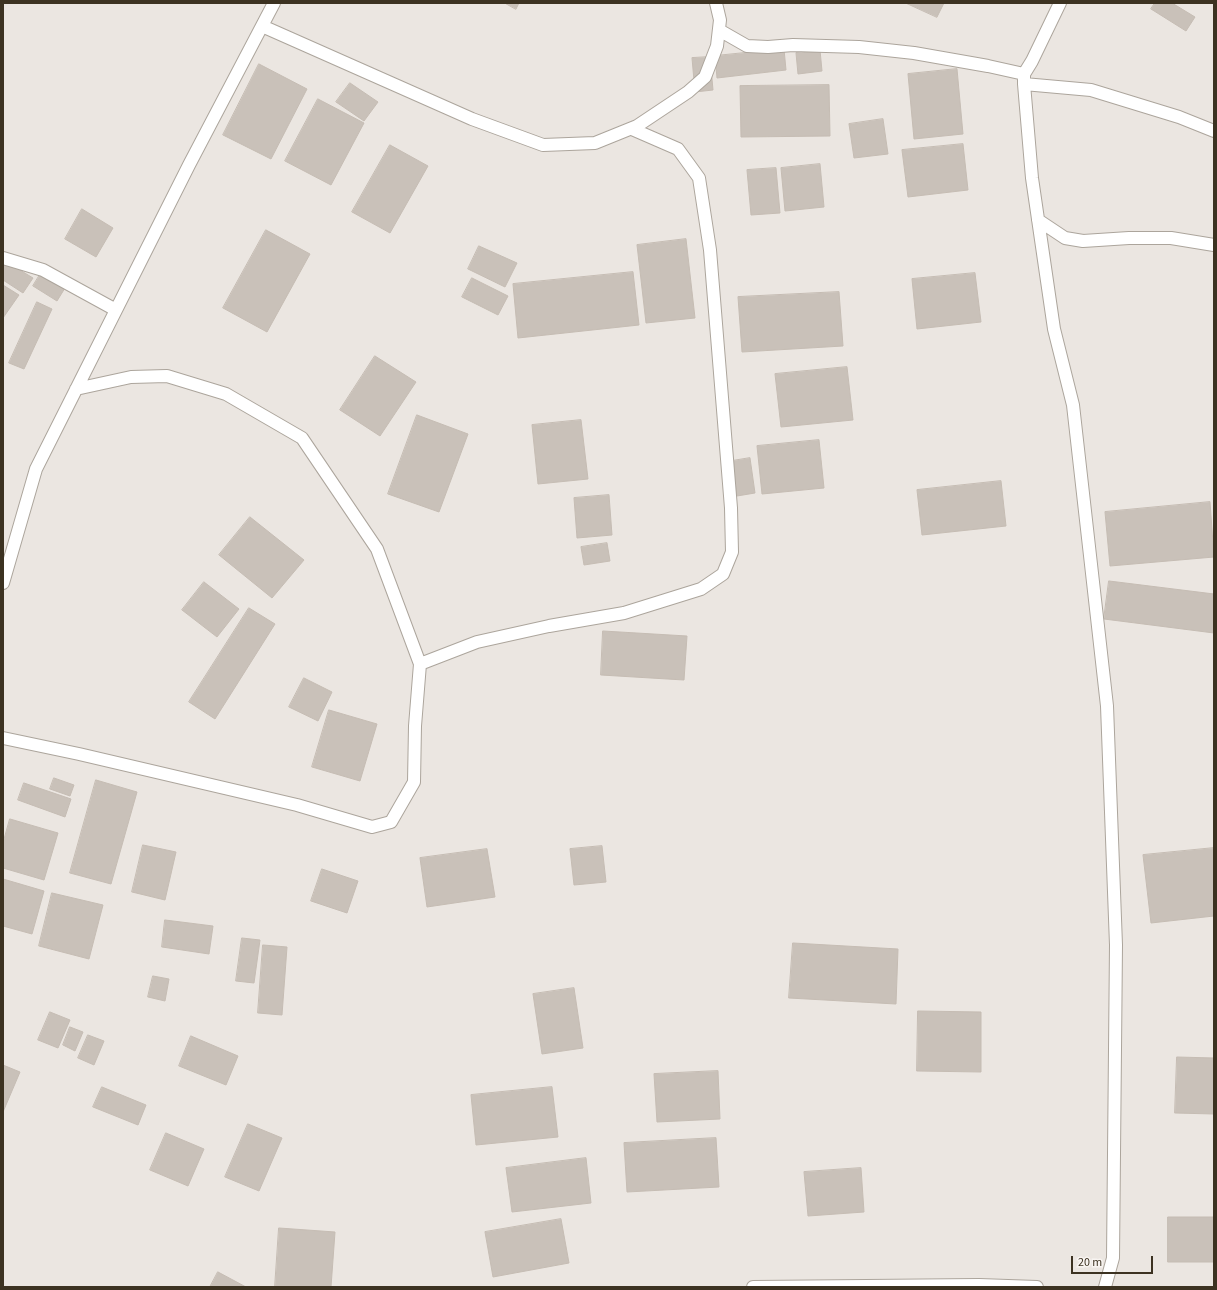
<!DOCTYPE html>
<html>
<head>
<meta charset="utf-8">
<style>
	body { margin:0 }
	#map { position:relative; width:1217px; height:1290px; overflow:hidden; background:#ebe6e1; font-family:"Source Sans 3",sans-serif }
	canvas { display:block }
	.frame { position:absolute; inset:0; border:4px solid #3c3221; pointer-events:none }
	.scale { position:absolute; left:1071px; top:1256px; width:82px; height:18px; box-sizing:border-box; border:2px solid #3c3221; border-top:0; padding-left:5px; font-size:12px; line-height:14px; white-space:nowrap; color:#3c3221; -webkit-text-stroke:3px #f8f4f1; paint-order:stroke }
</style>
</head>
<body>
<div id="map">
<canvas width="1217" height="1290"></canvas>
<div class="frame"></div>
<div class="scale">20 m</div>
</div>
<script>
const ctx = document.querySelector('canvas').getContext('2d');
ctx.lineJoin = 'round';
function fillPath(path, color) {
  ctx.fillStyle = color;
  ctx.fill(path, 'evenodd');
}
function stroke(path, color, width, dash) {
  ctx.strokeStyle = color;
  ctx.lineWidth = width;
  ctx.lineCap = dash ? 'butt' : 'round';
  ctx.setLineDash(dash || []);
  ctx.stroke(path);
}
const building = new Path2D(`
	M505,3H519L516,9Z
	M906,3H944L937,17Z
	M1155,3H1172L1195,17L1186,31L1151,9Z
	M784,49L786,70L717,78L715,56Z
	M820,50L822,71L798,74L796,53Z
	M710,57L713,90L695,92L692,58Z
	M259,64L307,89L271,159L223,135Z
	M957,69L963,134L914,139L908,74Z
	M350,83L378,102L364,121L336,102Z
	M829,85L830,136L741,137L740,86Z
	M318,99L364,123L331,185L285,161Z
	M883,119L888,154L854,158L849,124Z
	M963,144L968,190L908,197L902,150Z
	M390,145L428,166L390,233L352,212Z
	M820,164L824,207L785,211L781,168Z
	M776,168L780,213L751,215L747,170Z
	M82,209L113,228L96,257L65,239Z
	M266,230L310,254L267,332L223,308Z
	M686,239L695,318L646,323L637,245Z
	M479,246L517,263L505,287L468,269Z
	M5,261L33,278L23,293L3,280V265Z
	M633,272L639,325L518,338L513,284Z
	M41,273L65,288L57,301L33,286Z
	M975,273L981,322L917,329L912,279Z
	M472,278L508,296L498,315L462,297Z
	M3,285L19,295L3,318Z
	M839,292L843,346L742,352L738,297Z
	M37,302L52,309L24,369L9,363Z
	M375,356L416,382L380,436L340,410Z
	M847,367L853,420L781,427L775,374Z
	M417,415L468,434L439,512L388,494Z
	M581,420L588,479L538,484L532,425Z
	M819,440L824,488L762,494L757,446Z
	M750,458L755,493L737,496L732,461Z
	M1001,481L1006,526L922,535L917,490Z
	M609,495L612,535L577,538L574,498Z
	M1210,502L1214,557L1110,566L1105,512Z
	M250,517L304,560L272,598L219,555Z
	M607,543L610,561L584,565L581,547Z
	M1109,581L1214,594V633L1104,619Z
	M204,582L239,609L217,637L182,610Z
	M249,608L275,624L215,719L189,702Z
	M603,631L687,636L684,680L601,675Z
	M304,678L332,692L318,721L289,707Z
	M329,710L377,724L360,781L312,767Z
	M54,778L74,785L70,796L50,789Z
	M96,780L137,792L111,884L70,873Z
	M24,783L71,799L65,817L18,800Z
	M10,819L58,833L44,880L3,868V843Z
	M143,845L176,852L165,900L132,892Z
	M602,846L606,882L574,885L570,849Z
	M1214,848V916L1151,923L1143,855Z
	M487,849L495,897L427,907L420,858Z
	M322,869L358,881L347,913L311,901Z
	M3,879L44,891L32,934L3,926Z
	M52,893L103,905L89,959L39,946Z
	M165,920L213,926L209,954L162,947Z
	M242,938L260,940L254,983L236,981Z
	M793,943L898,949L896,1004L789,998Z
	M263,945L287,947L282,1015L258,1013Z
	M153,976L169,979L165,1001L148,997Z
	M574,988L583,1048L542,1054L533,994Z
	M918,1011L981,1012V1072L917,1071Z
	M50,1012L70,1020L58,1048L38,1040Z
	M70,1027L83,1032L75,1051L63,1045Z
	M88,1035L104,1041L94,1065L78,1058Z
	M191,1036L238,1056L226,1085L179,1066Z
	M1177,1057L1214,1058V1114L1175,1113Z
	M3,1065L20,1072L3,1112Z
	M718,1071L720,1119L657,1122L654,1074Z
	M102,1087L146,1105L138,1125L93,1107Z
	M552,1087L558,1137L476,1145L471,1095Z
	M248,1124L282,1138L259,1191L225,1177Z
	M166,1133L204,1149L188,1186L150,1170Z
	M716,1138L719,1187L627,1192L624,1143Z
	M586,1158L591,1203L512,1212L506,1168Z
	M861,1168L864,1212L808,1216L804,1172Z
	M1168,1217H1214V1262H1168Z
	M561,1219L569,1263L493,1277L485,1232Z
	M279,1228L335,1232L331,1287H275Z
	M218,1272L246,1287H210Z`);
const street = new Path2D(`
	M1060,3L1032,61L1024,74V84L1032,178L1054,329L1073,405L1107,706L1116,945L1113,1258L1105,1287
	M262,26L472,119L543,145L595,143L637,126L688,92L705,77L717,46L720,20L716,3
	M719,30L747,46L768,47L793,45L859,47L914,53L988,66L1024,74
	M1024,84L1091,90L1179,117L1214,131
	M1038,220L1065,238L1083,241L1129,238H1171L1214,245
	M3,258L43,270L116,310
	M3,583L36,469L189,165L274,3
	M420,664L477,642L549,626L624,613L701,589L723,574L732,552L731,508L710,250L699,178L678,149L632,129
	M3,738L79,754L297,805L372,827L391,822L414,782L415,726L420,664L377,549L302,438L226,394L167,376L131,377L76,389
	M753,1287L979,1285L1037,1287`);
fillPath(building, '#c9c1b9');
stroke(building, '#c5bcb3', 1);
stroke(street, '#aca59c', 14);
stroke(street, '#fff', 12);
</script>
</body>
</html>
